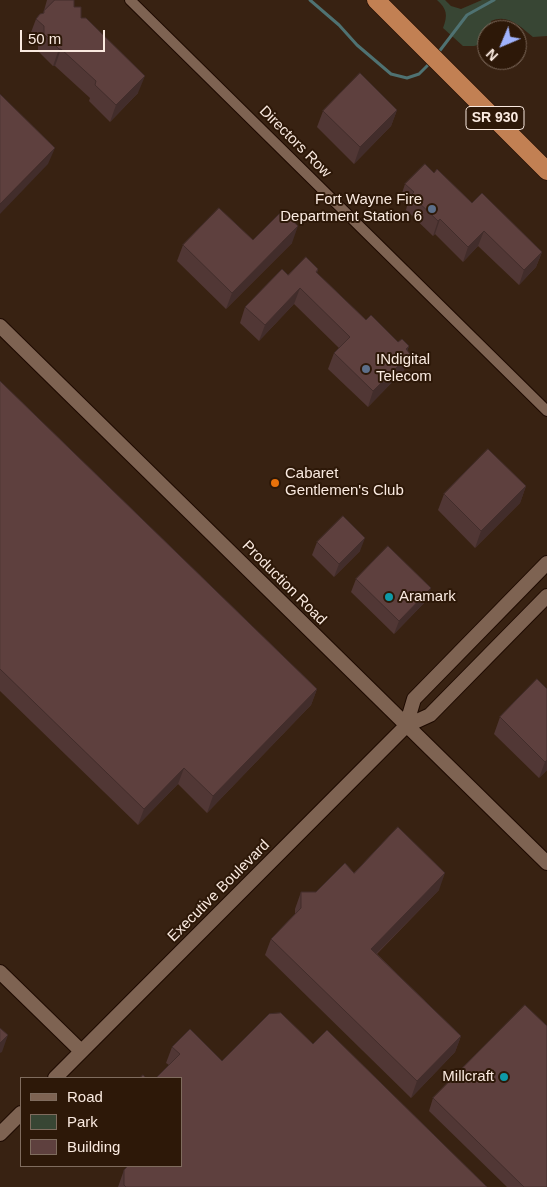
<!DOCTYPE html>
<html>
<head>
<meta charset="utf-8">
<style>
	body { margin:0 }
	#map { position:relative; width:547px; height:1187px; overflow:hidden; background:#382212; font-family:Arial,sans-serif }
	canvas { display:block }
	.legend { position:absolute; left:20px; top:1077px; width:162px; height:90px; box-sizing:border-box; background:#2d1808; border:1px solid #7f6c5e; margin:0; padding:6px 9px; list-style:none; font-size:15px; color:#faeae0 }
	.legend li { display:flex; align-items:center; gap:10px; height:25px }
	.legend b { width:25px; border:1px solid #7f6c5e }
	.north { position:absolute; left:477px; top:20px; width:50px; height:50px; box-sizing:border-box; background:#2d1808; border:1px solid #7f6c5e; border-radius:50%; rotate:225deg; font-size:14px; font-weight:700; line-height:20px; text-align:center; color:#faeae0 }
	.north::after { content:''; display:block; margin:auto; width:18px; height:22px; background:#a0b3fd; clip-path:polygon(50% 0,100% 100%,50% 72%,0 100%) }
	.scale { position:absolute; left:20px; top:30px; width:85px; height:22px; box-sizing:border-box; border:2px solid #faeae0; border-top:0; padding-left:6px; font-size:15px; line-height:18px; white-space:nowrap; color:#faeae0; -webkit-text-stroke:4px #2d1808; paint-order:stroke }
</style>
</head>
<body>
<div id="map">
<canvas width="547" height="1187"></canvas>
<ul class="legend">
<li><b style="height:6px;background:#7e6352"></b>Road</li>
<li><b style="height:14px;background:#384634"></b>Park</li>
<li><b style="height:14px;background:#5e403e"></b>Building</li>
</ul>
<div class="north">N</div>
<div class="scale">50 m</div>
</div>
<script>
const ctx = document.querySelector('canvas').getContext('2d');
ctx.lineJoin = 'round';
function fillPath(path, color) {
  ctx.fillStyle = color;
  ctx.fill(path, 'evenodd');
}
function stroke(path, color, width, dash) {
  ctx.strokeStyle = color;
  ctx.lineWidth = width;
  ctx.lineCap = dash ? 'butt' : 'round';
  ctx.setLineDash(dash || []);
  ctx.stroke(path);
}
function write(font, color, halo, rows, align = 'center') {
  ctx.font = font + ' Arial,sans-serif';
  ctx.lineWidth = 4;
  ctx.setLineDash([]);
  ctx.textBaseline = 'middle';
  ctx.strokeStyle = halo;
  ctx.fillStyle = color;
  for (const [text, x, y, turn = 0] of rows) {
    ctx.save();
    ctx.translate(x, y);
    ctx.rotate((+turn || 0) * Math.PI / 180);
    ctx.textAlign = isNaN(turn) ? turn : align;
    if (halo) ctx.strokeText(text, 0, 0);
    ctx.fillText(text, 0, 0);
    ctx.restore();
  }
}
const green = new Path2D(`
	M437,0H445L451,6L461,9L482,0H547V36L533,37C521,27 508,13 491,21L490,30H487L486,43L474,46H463L443,28C448,15 447,9 437,0Z`);
const stream = new Path2D(`
	M310,0L339,25L357,45L391,74L407,78L419,74L431,62
	M438,53L467,15L494,0`);
const street = new Path2D(`
	M130,0L547,411`);
const secondary = new Path2D(`
	M0,326L547,863
	M406,726L414,699L547,563
	M0,972L81,1051
	M55,1078L406,726L430,715L547,596
	M0,1134L21,1113`);
const highway = new Path2D(`
	M376,0L547,171`);
const wall = new Path2D(`
	M47,0H74V7L81,18L138,93L110,122L89,101L90,98L55,66H53L38,51V43L30,35L36,19L43,14Z
	M397,110L391,126L354,164L317,127L323,111Z
	M434,173L472,203L542,252L536,267L519,285L478,246L463,262L435,234L433,236L406,210L407,206L400,199L405,184Z
	M253,240L292,243L226,309L177,261L183,245Z
	M318,269L317,273L366,320L398,342L409,346L407,351L404,370L368,407L328,369L334,353L339,348L294,304L259,341L240,323L245,307L288,275Z
	M0,381L317,689L311,705L207,813L178,784L138,825L0,691Z
	M526,486L520,503L475,548L438,510L444,494Z
	M317,542L360,551L334,577L312,555Z
	M356,579L426,601L394,634L351,592Z
	M537,679L547,770L539,778L494,734L500,717Z
	M354,873L439,890L377,954L461,1036L455,1052L411,1098L265,955L271,939L295,914V909L301,892H316Z
	M313,1044L487,1187H118L124,1170L127,1167L126,1166H181L169,1065L166,1063L172,1047L222,1061Z
	M433,1098L547,1187H507L429,1111Z`);
const shadedWall = new Path2D(`
	M59,49H61L55,66H53Z
	M145,76L138,93L110,122L116,105Z
	M397,110L391,126L354,164L360,147Z
	M55,148L48,164L0,214V204Z
	M440,219L435,234L433,236L438,221Z
	M298,226L292,243L226,309L232,293Z
	M484,231L478,246L463,262L468,247Z
	M542,252L536,267L519,285L524,270Z
	M300,288L294,304L259,341L265,325Z
	M409,346L404,360L410,354L404,370L368,407L373,391Z
	M526,486L520,503L475,548L481,531Z
	M365,538L360,551L334,577L339,564Z
	M431,588L426,601L394,634L399,621Z
	M317,689L311,705L207,813L213,796Z
	M547,760V770L539,778L545,762Z
	M184,768L178,784L138,825L144,809Z
	M445,873L439,890L365,965L371,949Z
	M8,1035L2,1052L0,1053V1043Z
	M461,1036L455,1052L411,1098L417,1081Z`);
const building = new Path2D(`
	M55,0H74V7H81V18H86L145,76L116,105L95,85L96,81L61,49H59L44,34V26L36,19L40,14L44,13V11Z
	M360,73L397,110L360,147L323,111Z
	M0,94L55,148L0,204Z
	M425,164L434,173L437,169L472,203L482,193L542,252L524,270L484,231L468,247L440,219L438,221L411,195L414,192L405,184Z
	M219,208L253,240L282,211L298,226L232,293L183,245Z
	M306,257L318,269L316,272L366,320L371,315L398,342L402,339L409,346L406,349L410,354L373,391L334,353L350,337L300,288L265,325L245,307L282,269L288,275Z
	M0,381L317,689L213,796L184,768L144,809L0,669Z
	M488,449L526,486L481,531L444,494Z
	M343,516L365,538L339,564L317,542Z
	M388,546L431,588L399,621L356,579Z
	M537,679L547,689V760L545,762L500,717Z
	M398,827L445,873L371,949L461,1036L417,1081L271,939L301,908V892H316L345,863L354,873Z
	M525,1005L547,1026V1187H524L433,1098Z
	M281,1013L313,1044L327,1030L487,1187H126L124,1185V1170L128,1166H181V1078H156L180,1054L172,1047L190,1029L222,1061L269,1014Z
	M0,1028L8,1035L0,1043Z
	M143,1075L146,1078H140Z`);
const markers = [
	[432,209,5,"#5c6f8a"],
	[366,369,5,"#5c6f8a"],
	[275,483,5,"#e8710a"],
	[389,597,5,"#0f9aa8"],
	[504,1077,5,"#0f9aa8"]
];
const shields = [
	[495,118,58]
];
const shieldNames = [
	["SR 930",495,118]
];
const streetNames = [
	["Directors Row",295,142,45],
	["Production Road",284,583,45],
	["Executive Boulevard",219,891,-45]
];
const poiNames = [
	["Fort Wayne Fire",422,200,"right"],
	["Department Station 6",422,217,"right"],
	["INdigital",376,360],
	["Telecom",376,377],
	["Cabaret",285,474],
	["Gentlemen's Club",285,491],
	["Aramark",399,597],
	["Millcraft",494,1077,"right"]
];
fillPath(green, '#384634');
stroke(stream, '#4f7272', 3);
stroke(street, '#1e0a00', 12);
stroke(secondary, '#1e0a00', 16);
stroke(highway, '#1e0a00', 19);
stroke(street, '#7e6352', 10);
stroke(secondary, '#7e6352', 14);
stroke(highway, '#c28053', 18);
fillPath(wall, '#513735');
fillPath(shadedWall, '#422d2b');
fillPath(building, '#5e403e');
stroke(building, '#422d2b', 1);
for (const [x, y, r, color] of markers) {
  const dot = new Path2D();
  dot.arc(x, y, r, 0, 2 * Math.PI);
  ctx.fillStyle = color;
  ctx.fill(dot);
  stroke(dot, '#2d1808', 2);
}
for (const [x, y, w] of shields) {
  const box = new Path2D();
  box.roundRect(x - w / 2, y - 11.5, w, 23, 4);
  ctx.fillStyle = '#2d1808';
  ctx.fill(box);
  stroke(box, '#faeae0', 1);
}
write('bold 14px', '#faeae0', null, shieldNames);
write('15px', '#faeae0', '#2d1808', streetNames);
write('15px', '#faeae0', '#2d1808', poiNames, 'left');
</script>
</body>
</html>
